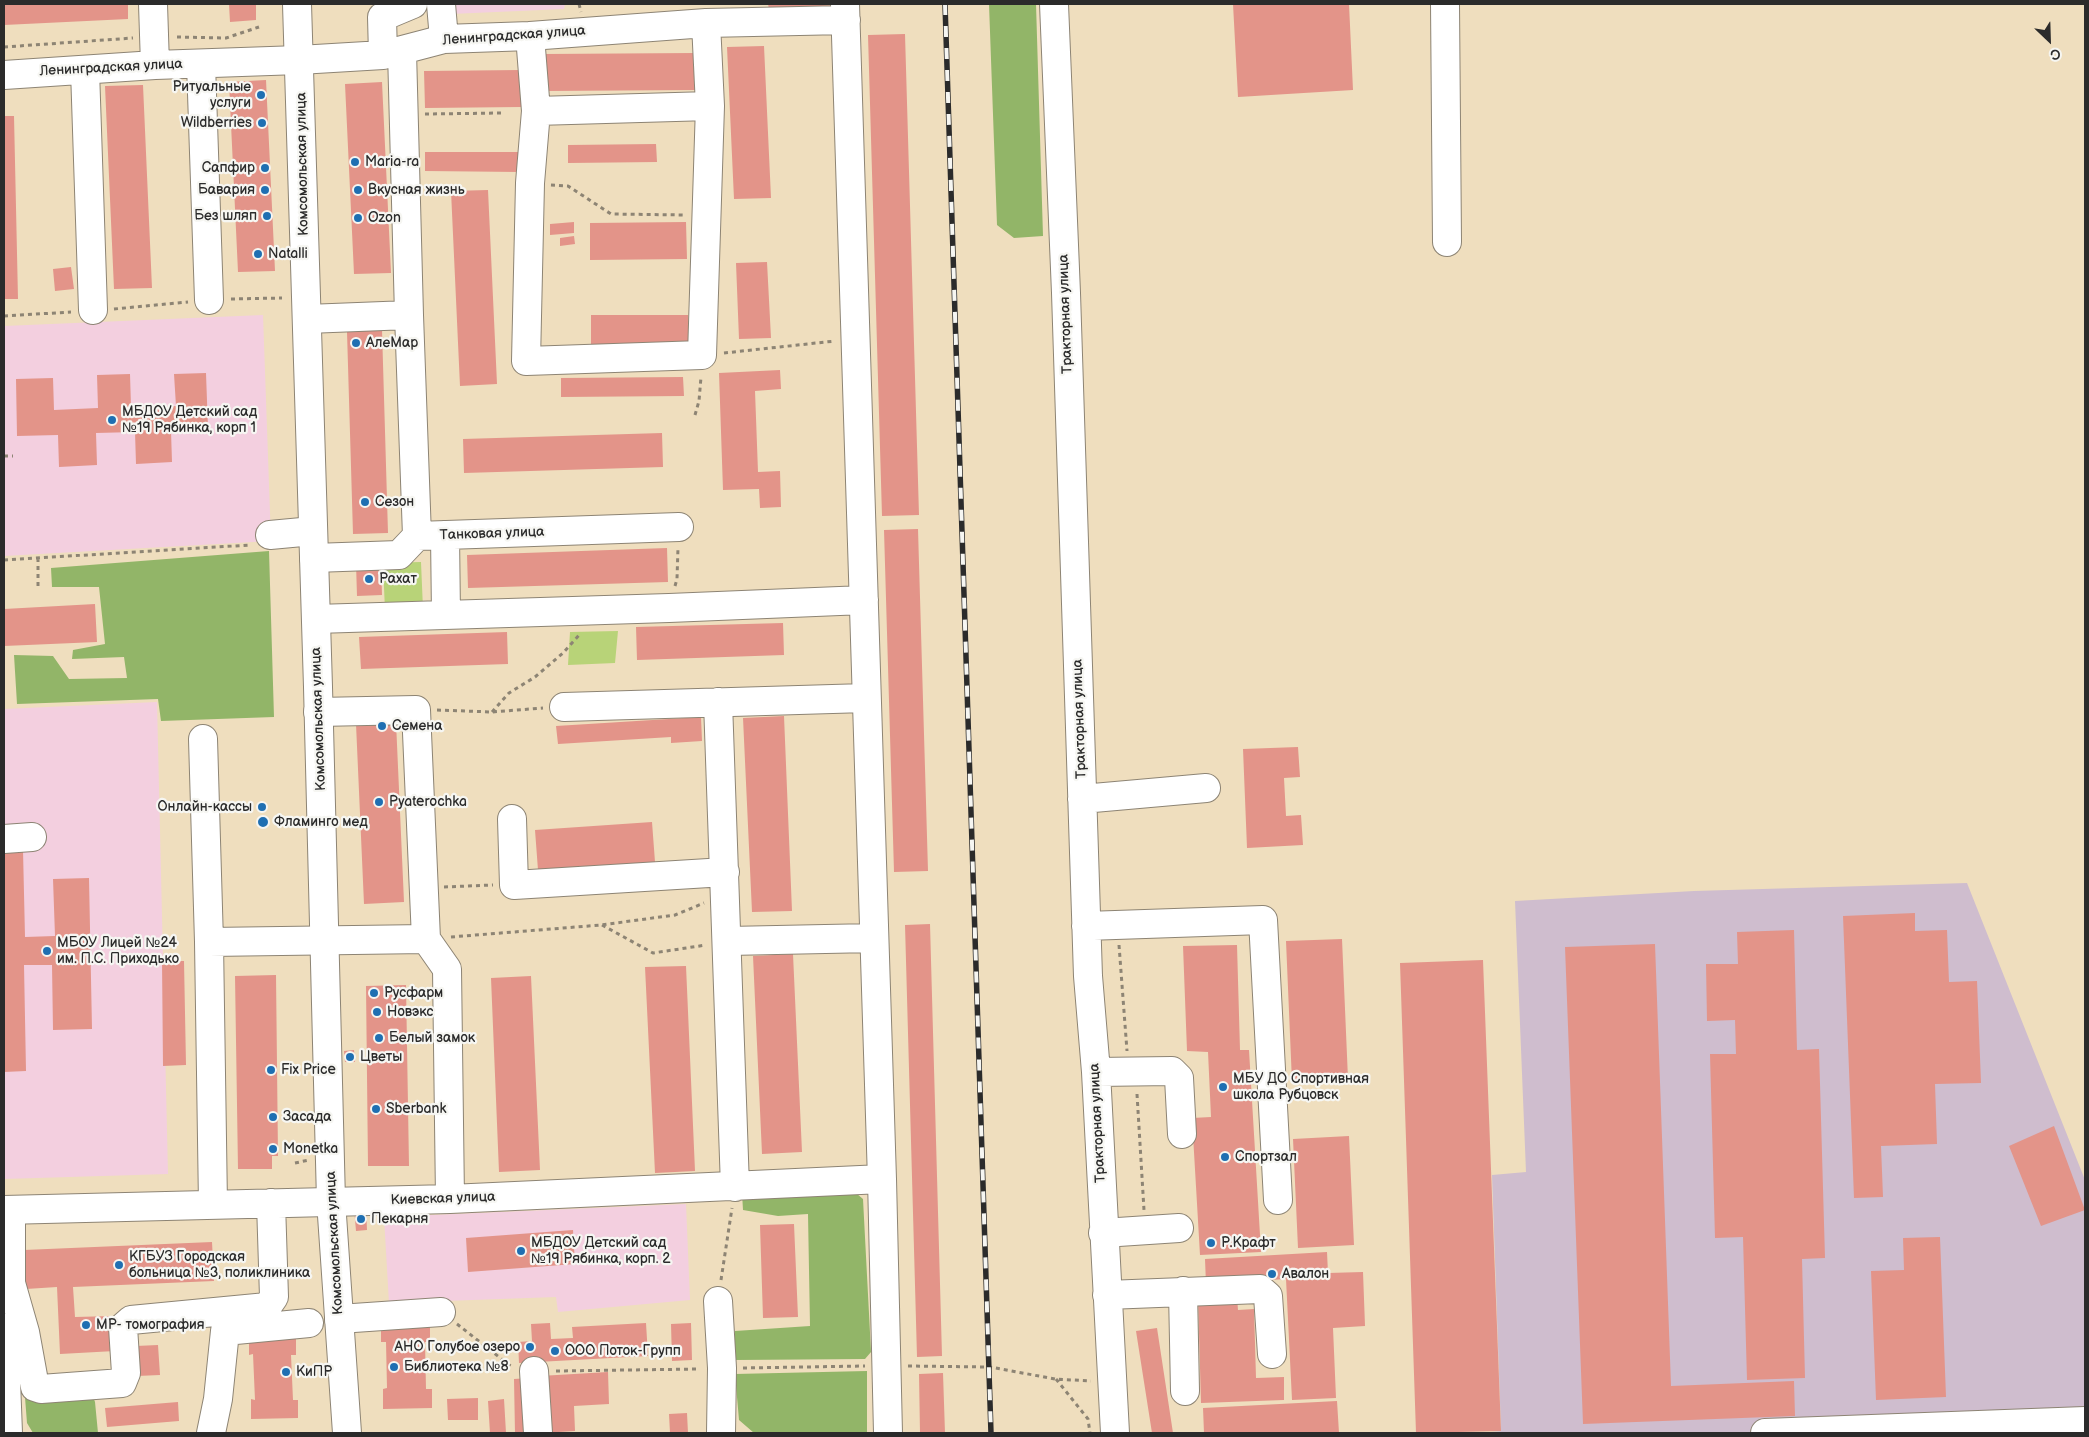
<!DOCTYPE html>
<html>
<head>
<meta charset="utf-8">
<style>
	body { margin:0 }
	#map { position:relative; width:2089px; height:1437px; overflow:hidden; background:#efdebe; font-family:"Balsamiq Sans",sans-serif }
	canvas { display:block }
	.frame { position:absolute; inset:0; border:5px solid #2b2b2b; pointer-events:none }
	.north { position:absolute; left:2024px; top:15px; width:50px; height:50px; -webkit-text-stroke:4px #f6f6f2; paint-order:stroke; rotate:156deg; font-size:14px; font-weight:700; line-height:20px; text-align:center; color:#2b2b2b }
	.north::after { content:''; display:block; margin:auto; width:18px; height:22px; background:#2b2b2b; clip-path:polygon(50% 0,100% 100%,50% 72%,0 100%) }
</style>
</head>
<body>
<div id="map">
<canvas width="2089" height="1437"></canvas>
<div class="frame"></div>
<div class="north">С</div>
</div>
<script>
const ctx = document.querySelector('canvas').getContext('2d');
ctx.lineJoin = 'round';
function fillPath(path, color) {
  ctx.fillStyle = color;
  ctx.fill(path, 'evenodd');
}
function stroke(path, color, width, dash) {
  ctx.strokeStyle = color;
  ctx.lineWidth = width;
  ctx.lineCap = dash ? 'butt' : 'round';
  ctx.setLineDash(dash || []);
  ctx.stroke(path);
}
function write(font, color, halo, rows, align = 'center') {
  ctx.font = font + ' "Balsamiq Sans",sans-serif';
  ctx.lineWidth = 4.5;
  ctx.setLineDash([]);
  ctx.textBaseline = 'middle';
  ctx.strokeStyle = halo;
  ctx.fillStyle = color;
  for (const [text, x, y, turn = 0] of rows) {
    ctx.save();
    ctx.translate(x, y);
    ctx.rotate((+turn || 0) * Math.PI / 180);
    ctx.textAlign = isNaN(turn) ? turn : align;
    if (halo) ctx.strokeText(text, 0, 0);
    ctx.fillText(text, 0, 0);
    ctx.restore();
  }
}
const built = new Path2D(`
	M451,4H565L564,9L451,14Z
	M263,315L271,541L4,556V326Z
	M157,702L168,1174L4,1179V709Z
	M686,1204L690,1300L558,1312L556,1297L389,1303L384,1217Z`);
const industrial = new Path2D(`
	M1967,883L2085,1180V1433H1481L1501,1431L1492,1175L1526,1172L1515,901L1694,891Z`);
const green = new Path2D(`
	M421,562L423,609L385,611L383,563Z
	M618,631L615,663L568,665L570,632Z`);
const forest = new Path2D(`
	M989,4H1036L1043,236L1014,238L997,225Z
	M269,551L274,717L161,721L158,699L17,704L14,655L53,656L69,679L127,678L124,657L72,659L73,650L105,644L99,587H52L51,568Z
	M850,1188L863,1199L871,1352L865,1359L735,1360V1331L810,1326L808,1214L778,1216L743,1210L742,1193Z
	M22,1359L35,1393L91,1391L95,1402L98,1433H33L27,1423Z
	M867,1371V1433H754L739,1420L735,1374Z`);
const building = new Path2D(`
	M4,4H128V19L4,25Z
	M229,4H256V20L230,22Z
	M768,4H838V5L769,9Z
	M1233,4H1349L1353,90L1238,97Z
	M905,34L919,515L882,516L868,35Z
	M764,46L771,198L734,199L727,47Z
	M695,53V90L544,91V54Z
	M521,70V107L425,108L424,71Z
	M266,80L275,271L238,272L229,82Z
	M382,82L391,273L354,274L345,84Z
	M143,85L152,288L114,289L105,86Z
	M4,116H14L18,299H4Z
	M656,144L657,162L568,163V145Z
	M425,152H519V172L425,171Z
	M488,190L497,384L460,386L451,191Z
	M574,222V233L550,235V224Z
	M686,222L687,259L590,260V223Z
	M574,236L575,244L560,246V238Z
	M767,262L771,338L739,339L736,263Z
	M71,267L74,289L55,291L53,269Z
	M591,315H688V352H591Z
	M382,330L388,533L353,534L347,332Z
	M780,370L781,389L755,391L758,472L780,471L781,507L760,508L759,489L723,490L719,373Z
	M206,373L208,429L171,431L172,462L136,464L135,432L96,433L97,465L59,467L58,435L17,436L16,379L53,378L54,410L98,408L97,375L130,374L131,407L176,406L174,374Z
	M683,377L684,396L561,397V378Z
	M662,433L663,467L464,473L463,439Z
	M918,529L928,871L894,872L884,530Z
	M667,548L668,582L468,588L467,555Z
	M381,562L382,595L357,596L356,563Z
	M95,604L97,642L4,646V609Z
	M783,623L784,655L637,660L636,627Z
	M507,632L508,664L361,669L359,637Z
	M784,716L792,911L752,912L743,718Z
	M701,717L702,741L671,743V737L558,744L556,726Z
	M396,722L404,902L364,904L356,724Z
	M1298,747L1300,777L1284,778L1286,816L1301,815L1303,845L1247,848L1243,749Z
	M652,822L655,862L538,870L535,830Z
	M23,850L25,937L55,936L53,879L89,878L92,1029L53,1030L52,965H24L26,1071L4,1072V851Z
	M1915,913V931L1947,930L1949,982L1977,981L1981,1083L1935,1084L1937,1144L1881,1146L1883,1197L1854,1198L1843,916Z
	M930,924L942,1356L917,1357L905,925Z
	M1794,930L1797,1050L1819,1049L1825,1258L1802,1259L1805,1378L1747,1380L1743,1237L1715,1238L1710,1054H1736L1735,1020L1707,1021L1706,964H1738L1737,932Z
	M1342,939L1348,1079L1292,1082L1286,941Z
	M1655,944L1671,1386L1794,1381L1795,1416L1583,1424L1565,947Z
	M1237,945L1240,1050H1249L1261,1252L1200,1255L1192,1118L1211,1117L1208,1052L1187,1051L1183,946Z
	M793,954L802,1152L762,1154L753,956Z
	M1483,960L1501,1431L1416,1433L1400,963Z
	M162,961H184L186,1065L163,1066Z
	M686,966L695,1171L655,1173L645,967Z
	M276,975L278,1156H272V1169H238L235,976Z
	M531,976L540,1170L499,1172L491,978Z
	M406,985L409,1166H368L366,986Z
	M354,1050L355,1062H345L344,1051Z
	M2054,1126L2085,1210L2041,1226L2009,1146Z
	M1349,1136L1354,1245L1298,1248L1293,1139Z
	M354,1208H366L367,1230L356,1231Z
	M794,1224L798,1317L763,1318L760,1225Z
	M573,1230L575,1264L468,1272L466,1238Z
	M1940,1237L1946,1397L1876,1400L1871,1271L1904,1270L1903,1238Z
	M212,1242L214,1281L73,1287L75,1317L113,1316L115,1351L60,1354L57,1287L26,1289L24,1250Z
	M1327,1252L1328,1273L1363,1272L1365,1326L1333,1328L1336,1398L1292,1400L1286,1279L1206,1284L1205,1259Z
	M1237,1297L1238,1310L1254,1309L1256,1378L1284,1377V1400L1201,1403L1198,1298Z
	M430,1321V1342H425L426,1389H432V1408L383,1409V1389L387,1388L386,1342H381V1322Z
	M550,1323L551,1339L573,1338L572,1327L646,1323L648,1356L519,1363L518,1342L532,1341L531,1324Z
	M691,1323L692,1360L672,1361L671,1324Z
	M1157,1328L1173,1433H1152L1136,1331Z
	M296,1334V1355H291L293,1400H298V1418L251,1419V1399L255,1400L253,1354L249,1355V1336Z
	M158,1345L160,1375L137,1376L136,1346Z
	M608,1372L609,1404L574,1406L575,1431L542,1433L540,1376Z
	M943,1373L945,1433H920L919,1374Z
	M529,1378L531,1433H515L514,1379Z
	M478,1398V1420H448L447,1399Z
	M504,1399L506,1433H490L488,1401Z
	M1337,1401L1339,1433H1204L1203,1408Z
	M178,1402L179,1421L107,1427L105,1408Z
	M687,1413L688,1433H670L669,1414Z`);
const path = new Path2D(`
	M579,4L581,12
	M177,37L226,38L259,27
	M4,47L133,38
	M425,114L502,113
	M551,185L568,186L611,214L686,215
	M231,299L282,298
	M114,309L188,302
	M4,316L71,312
	M724,353L835,341
	M695,415L699,401L701,377
	M4,456H13
	M4,560L250,545
	M38,586V558
	M675,586L677,579L678,548
	M437,710L492,712L543,708
	M492,712L509,693L535,677L563,653L581,633
	M444,887L493,885
	M602,925L653,953L706,945
	M451,937L601,925L675,915L704,903
	M1119,945L1127,1051
	M1137,1094L1144,1210
	M295,1163L309,1160
	M721,1280L732,1208
	M457,1324L513,1368
	M908,1366L990,1367L1055,1379L1091,1381
	M743,1368L865,1366
	M556,1371L700,1369
	M1056,1379L1088,1419L1090,1433`);
const minor = new Path2D(`
	M153,4L155,65
	M441,4L444,39
	M845,4L882,1179L888,1433
	M1054,4L1066,293L1088,976L1096,1072L1115,1433
	M1445,4L1447,242
	M706,23L710,106L702,355L526,361L530,183L536,111L710,106
	M530,36L536,111
	M402,51L409,315L417,536
	M383,55L382,17L413,4
	M201,64L209,300
	M85,70L93,310
	M4,75L155,65L299,60L383,55L444,39L530,36L706,23L846,20
	M307,319L409,315
	M270,535L313,531
	M445,535L446,615
	M314,558L399,555L417,536L679,527
	M316,619L669,608L864,600
	M718,702L735,1187
	M564,707L866,698
	M318,712L416,710L426,939L447,969L450,1199
	M203,739L209,942
	M1082,799L1206,788
	M512,819L514,885L725,872
	M4,839L32,837
	M1086,926L1263,920L1278,1200
	M728,941L874,938
	M1096,1072L1172,1071L1179,1078L1182,1134
	M213,1205L209,942L426,939
	M4,1210L450,1199L882,1179
	M11,1210V1283L25,1332L35,1387L41,1389L122,1383L126,1373L123,1327L131,1320L267,1307L274,1297L271,1203
	M1103,1233L1179,1228
	M1183,1291L1185,1391
	M1107,1295L1260,1289L1268,1296L1272,1354
	M718,1301L722,1368L721,1433
	M339,1319L441,1312
	M4,1328L8,1433
	M534,1371L538,1433
	M211,1433L218,1399L225,1331L309,1323
	M1765,1433L2085,1421`);
const major = new Path2D(`
	M297,4L318,687L331,1201L347,1433`);
const rail = new Path2D(`
	M945,4L991,1433`);
const markers = [
	[261,95,5,"#1f6fb2"],
	[262,123,5,"#1f6fb2"],
	[355,162,5,"#1f6fb2"],
	[265,168,5,"#1f6fb2"],
	[265,190,5,"#1f6fb2"],
	[358,190,5,"#1f6fb2"],
	[267,216,5,"#1f6fb2"],
	[358,218,5,"#1f6fb2"],
	[258,254,5,"#1f6fb2"],
	[356,343,5,"#1f6fb2"],
	[112,420,5,"#1f6fb2"],
	[365,502,5,"#1f6fb2"],
	[369,579,5,"#1f6fb2"],
	[382,726,5,"#1f6fb2"],
	[379,802,5,"#1f6fb2"],
	[262,807,5,"#1f6fb2"],
	[263,822,6,"#1f6fb2"],
	[47,951,5,"#1f6fb2"],
	[374,993,5,"#1f6fb2"],
	[377,1012,5,"#1f6fb2"],
	[379,1038,5,"#1f6fb2"],
	[350,1057,5,"#1f6fb2"],
	[271,1070,5,"#1f6fb2"],
	[1223,1087,5,"#1f6fb2"],
	[376,1109,5,"#1f6fb2"],
	[273,1117,5,"#1f6fb2"],
	[273,1149,5,"#1f6fb2"],
	[1225,1157,5,"#1f6fb2"],
	[361,1219,5,"#1f6fb2"],
	[1211,1243,5,"#1f6fb2"],
	[521,1251,5,"#1f6fb2"],
	[119,1265,5,"#1f6fb2"],
	[1272,1274,5,"#1f6fb2"],
	[86,1325,5,"#1f6fb2"],
	[530,1347,5,"#1f6fb2"],
	[555,1351,5,"#1f6fb2"],
	[394,1367,5,"#1f6fb2"],
	[286,1372,5,"#1f6fb2"]
];
const streetNames = [
	["Ленинградская улица",514,36,-4],
	["Ленинградская улица",111,68,-3],
	["Комсомольская улица",303,164,-91],
	["Тракторная улица",1066,314,-92],
	["Танковая улица",492,534,-2],
	["Комсомольская улица",319,719,-92],
	["Тракторная улица",1080,719,-92],
	["Тракторная улица",1098,1123,-93],
	["Киевская улица",443,1199,-2],
	["Комсомольская улица",335,1243,-93]
];
const poiNames = [
	["Ритуальные",251,87,"right"],
	["услуги",251,103,"right"],
	["Wildberries",252,123,"right"],
	["Maria-ra",365,162],
	["Сапфир",255,168,"right"],
	["Бавария",255,190,"right"],
	["Вкусная жизнь",368,190],
	["Без шляп",257,216,"right"],
	["Ozon",368,218],
	["Natalli",268,254],
	["АлеМар",366,343],
	["МБДОУ Детский сад",122,412],
	["№19 Рябинка, корп 1",122,428],
	["Сезон",375,502],
	["Рахат",379,579],
	["Семена",392,726],
	["Pyaterochka",389,802],
	["Онлайн-кассы",252,807,"right"],
	["Фламинго мед",274,822],
	["МБОУ Лицей №24",57,943],
	["им. П.С. Приходько",57,959],
	["Русфарм",384,993],
	["Новэкс",387,1012],
	["Белый замок",389,1038],
	["Цветы",360,1057],
	["Fix Price",281,1070],
	["МБУ ДО Спортивная",1233,1079],
	["школа Рубцовск",1233,1095],
	["Sberbank",386,1109],
	["Засада",283,1117],
	["Monetka",283,1149],
	["Спортзал",1235,1157],
	["Пекарня",371,1219],
	["МБДОУ Детский сад",531,1243],
	["№19 Рябинка, корп. 2",531,1259],
	["Р.Крафт",1221,1243],
	["КГБУЗ Городская",129,1257],
	["больница №3, поликлиника",129,1273],
	["Авалон",1282,1274],
	["МР- томография",96,1325],
	["АНО Голубое озеро",520,1347,"right"],
	["ООО Поток-Групп",565,1351],
	["Библиотека №8",404,1367],
	["КиПР",296,1372]
];
fillPath(built, '#f3cfdf');
fillPath(industrial, '#cfbdce');
fillPath(green, '#b8d378');
fillPath(forest, '#92b568');
fillPath(building, '#e39489');
stroke(minor, '#8d8474', 30);
stroke(major, '#8d8474', 30);
stroke(path, '#8d8474', 3, [4, 4]);
stroke(minor, '#fff', 28);
stroke(major, '#fff', 28);
stroke(rail, '#2b2b2b', 5.5);
stroke(rail, '#f6f6f2', 4, [11]);
for (const [x, y, r, color] of markers) {
  const dot = new Path2D();
  dot.arc(x, y, r, 0, 2 * Math.PI);
  ctx.fillStyle = color;
  ctx.fill(dot);
  stroke(dot, '#f6f6f2', 2);
}
write('14px', '#2b2b2b', '#f6f6f2', streetNames);
write('14px', '#2b2b2b', '#f6f6f2', poiNames, 'left');
</script>
</body>
</html>
